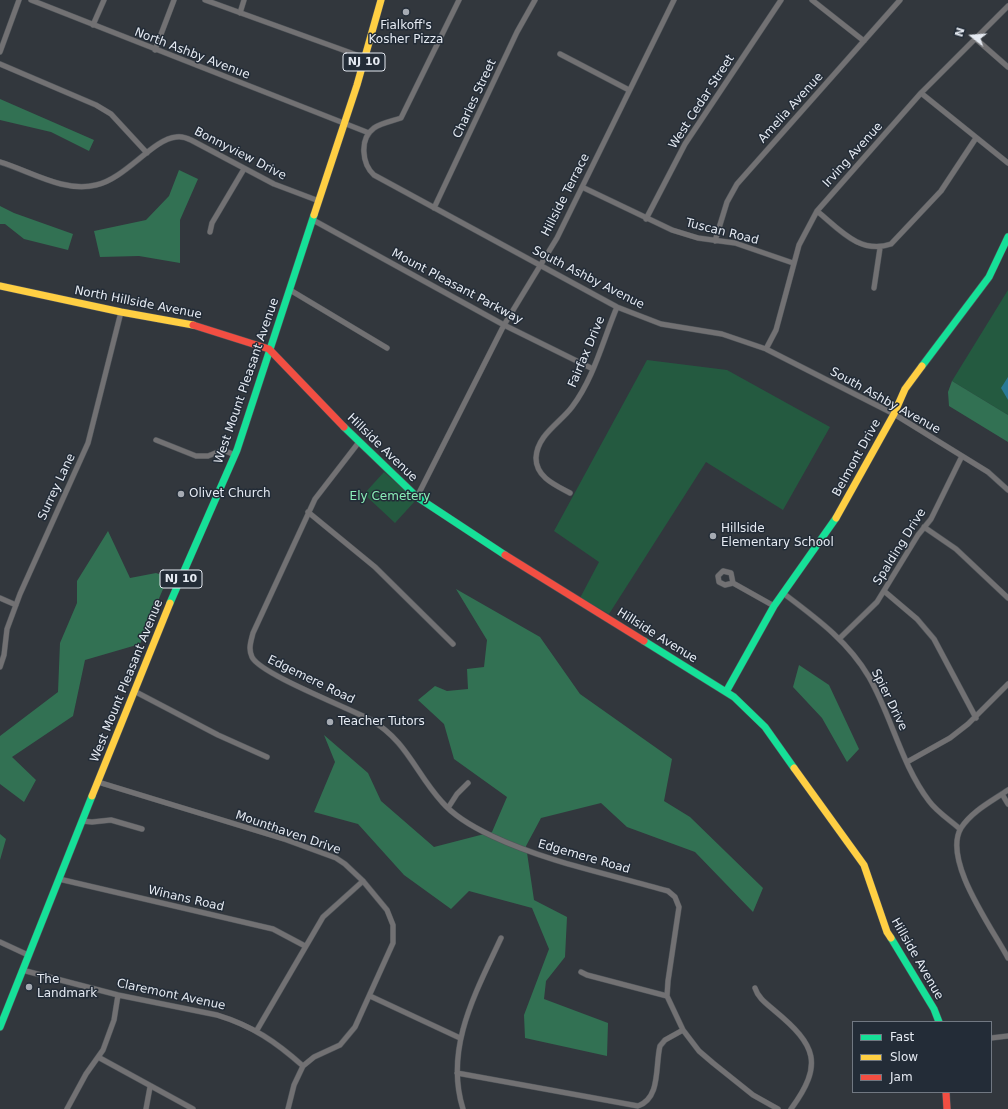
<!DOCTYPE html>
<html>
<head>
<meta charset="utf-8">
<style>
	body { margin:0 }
	#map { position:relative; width:1008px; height:1109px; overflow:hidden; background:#32373d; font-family:"DejaVu Sans",sans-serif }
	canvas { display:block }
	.legend { position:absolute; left:852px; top:1021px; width:140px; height:72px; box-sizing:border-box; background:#232c37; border:1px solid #717882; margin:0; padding:5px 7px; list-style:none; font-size:12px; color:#e5eaf2 }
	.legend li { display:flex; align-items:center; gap:8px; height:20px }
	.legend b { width:20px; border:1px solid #717882 }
	.north { position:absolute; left:952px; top:16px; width:40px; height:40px; -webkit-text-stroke:3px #232c37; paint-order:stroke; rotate:287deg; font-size:11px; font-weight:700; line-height:16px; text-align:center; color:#e5eaf2 }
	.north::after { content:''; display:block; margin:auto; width:14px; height:18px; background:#e5eaf2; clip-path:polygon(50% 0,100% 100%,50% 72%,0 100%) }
</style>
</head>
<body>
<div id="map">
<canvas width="1008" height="1109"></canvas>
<ul class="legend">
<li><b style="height:5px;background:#16e098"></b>Fast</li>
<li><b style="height:5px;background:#ffcf43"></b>Slow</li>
<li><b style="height:5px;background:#f24e42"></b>Jam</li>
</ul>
<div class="north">N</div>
</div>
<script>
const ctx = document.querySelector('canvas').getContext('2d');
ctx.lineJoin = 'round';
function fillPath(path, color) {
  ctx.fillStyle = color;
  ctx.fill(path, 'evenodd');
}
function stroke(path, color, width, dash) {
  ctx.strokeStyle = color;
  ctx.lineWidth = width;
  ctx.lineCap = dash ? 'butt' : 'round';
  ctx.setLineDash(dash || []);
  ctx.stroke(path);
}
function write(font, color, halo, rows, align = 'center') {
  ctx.font = font + ' "DejaVu Sans",sans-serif';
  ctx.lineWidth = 3;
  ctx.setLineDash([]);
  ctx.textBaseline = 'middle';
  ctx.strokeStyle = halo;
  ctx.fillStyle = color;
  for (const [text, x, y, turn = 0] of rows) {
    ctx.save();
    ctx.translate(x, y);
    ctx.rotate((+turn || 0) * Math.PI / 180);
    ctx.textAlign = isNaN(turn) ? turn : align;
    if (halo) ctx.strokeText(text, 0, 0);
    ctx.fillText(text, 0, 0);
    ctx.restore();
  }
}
const green = new Path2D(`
	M1008,290V415L952,381Z
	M647,360L727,370L830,427L783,510L706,462L609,614L580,598L599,562L554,531Z
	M384,472L416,500L395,523L364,494Z`);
const forest = new Path2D(`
	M0,99L94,140L89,151L51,132L0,120Z
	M179,170L198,179L180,220V263L139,256L100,257L94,231L146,220L169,196Z
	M0,206L14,213L73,234L68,250L24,239L5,224H0Z
	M952,381L1008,415V442L949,406L948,392Z
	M108,531L130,578L156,573L168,577L140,644L85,660L73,716L12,757L36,780L24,802L0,784V736L58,692L60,643L77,603V581Z
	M456,589L540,637L580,694L672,759L664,801L690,817L763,888L753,912L695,852L627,827L601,803L541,818L526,846L534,900L567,917L565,957L546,981L544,999L608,1023L607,1056L525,1038L524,1015L549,949L532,908L469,891L451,909L404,875L358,824L314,812L335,762L324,735L368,773L381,801L434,847L492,832L507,797L454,759L444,724L418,700L435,686L447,691L468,689L467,669L484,667L487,640Z
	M799,665L829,685L859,749L847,762L822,718L793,687Z
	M0,834L6,839L0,860Z`);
const water = new Path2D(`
	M1008,377V400L1001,388Z`);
const street = new Path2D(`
	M31,0L369,133
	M205,0L365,58
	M459,0L401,118C392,121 381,123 374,128C359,139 362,164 374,175L617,307L661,324L722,334L766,349L894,414L988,472L1008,490
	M812,0L864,41
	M240,13L244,0
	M93,25L104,0
	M976,39L1008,67
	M155,50L174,0
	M0,52L19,0
	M560,54L629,90
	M0,64L96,105L111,114L147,153
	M921,93L1008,163
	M0,162C30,171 64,193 96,185C125,179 153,139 176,137C181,136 187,138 191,140L274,184L319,201
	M582,187L672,230L698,238L735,243L793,263
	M434,208L517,32L535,0
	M817,211C839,229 860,255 891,244L941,191L976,138
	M646,219L685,144L781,0
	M313,220L504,325L593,369
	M210,232L212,223L244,169
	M715,241L727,202L737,184L900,0
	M874,288L880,248
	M290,290L387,348
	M766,349L776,330L799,245L817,211L921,93L1008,6
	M156,440L196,456H208L223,450L235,455
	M359,442L315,499L253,633C251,641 248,649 252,657C260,674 349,708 371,720C407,741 416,774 442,802C454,816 475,828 492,836C547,862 609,874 668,891L675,897L679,907L668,981L667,996L683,1030L699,1051L713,1063L753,1095L778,1109
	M570,493C555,485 536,477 536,458C537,435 560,423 572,407C594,378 603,340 617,307
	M417,497L504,325L557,238L674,0
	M308,512L375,567L453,644
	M924,527L956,549L1008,598
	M723,571L731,573L733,583L725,585L719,582L718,576Z
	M733,583L774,606
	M884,591L917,619L934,639L976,718
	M783,593C816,618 848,641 869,677C892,717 901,764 929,801C937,812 950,820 960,829
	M0,598L16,605
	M840,638L877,602L918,535L931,519L962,456
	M0,667L4,655L7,629L20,594L88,443L121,312
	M134,691L218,735L267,757
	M907,762L950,738L968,724L1008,684
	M98,782L284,839L336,858L345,864L363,881L387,910L393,925V943L355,1027L340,1045L314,1057L303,1066L294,1085L288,1109
	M1008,790C992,801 972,811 961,828C942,860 992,928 1008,958
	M1002,794L1008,804
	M448,808L457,794L468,783
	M82,821L92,822L111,820L142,829
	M59,879L273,929L305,946
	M0,942L28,955
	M22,970L118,995L217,1015C253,1026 276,1042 303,1066
	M581,972L587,975L667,996
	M755,988C758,998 767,1004 775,1011C816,1045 824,1064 791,1109
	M370,996L460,1038
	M257,1030L323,917L363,881
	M991,1038L1008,1036
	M98,1057L193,1109
	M457,1073L638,1106C661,1098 655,1066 660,1046L665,1040L683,1030
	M67,1109L86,1074L103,1050L114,1020L118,995
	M146,1109L150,1087
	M463,1109C444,1048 476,992 501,938`);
const fast = new Path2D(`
	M922,366L989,277L1008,237
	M344,427L417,497L505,555
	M170,603L237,450L314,215
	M644,641L734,697L765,727L794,768
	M726,692L774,606L836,518
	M891,938L934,1009L939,1022
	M0,1027L92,796`);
const slow = new Path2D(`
	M314,215L357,85L381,0
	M0,286L121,312L193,325
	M836,518L894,414L905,389L922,366
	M794,768L864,865L887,932L891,938
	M92,796L170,603`);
const jam = new Path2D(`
	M193,325L269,349L344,427
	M505,555L644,641
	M946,1092L947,1109`);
const markers = [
	[406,12,4,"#a6abb3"],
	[181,494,4,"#a6abb3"],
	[713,536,4,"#a6abb3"],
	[330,722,4,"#a6abb3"],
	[29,987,4,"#a6abb3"]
];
const shields = [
	[364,62,42],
	[181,579,42]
];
const shieldNames = [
	["NJ 10",364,62],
	["NJ 10",181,579]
];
const poiNames = [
	["Fialkoff's",406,26,"center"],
	["Kosher Pizza",406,40,"center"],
	["Olivet Church",189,494],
	["Hillside",721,529],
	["Elementary School",721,543],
	["Teacher Tutors",338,722],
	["The",37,980],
	["Landmark",37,994]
];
const streetNames = [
	["North Ashby Avenue",192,54,21],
	["Charles Street",475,99,-65],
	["West Cedar Street",702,102,-57],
	["Amelia Avenue",791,108,-48],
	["Bonnyview Drive",240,154,27],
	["Irving Avenue",853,155,-48],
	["Hillside Terrace",566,195,-63],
	["Tuscan Road",722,232,14],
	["South Ashby Avenue",588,278,27],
	["Mount Pleasant Parkway",457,287,28],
	["North Hillside Avenue",138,303,11],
	["Fairfax Drive",587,352,-67],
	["West Mount Pleasant Avenue",247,381,-71],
	["South Ashby Avenue",885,401,29],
	["Hillside Avenue",382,448,44],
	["Belmont Drive",857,458,-61],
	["Surrey Lane",57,487,-65],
	["Spalding Drive",900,547,-58],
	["Hillside Avenue",657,636,32],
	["Edgemere Road",311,680,26],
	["West Mount Pleasant Avenue",127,681,-68],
	["Spier Drive",889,700,64],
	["Mounthaven Drive",288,833,19],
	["Edgemere Road",584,857,16],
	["Winans Road",186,899,13],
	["Hillside Avenue",917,959,60],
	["Claremont Avenue",171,995,12]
];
const parkNames = [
	["Ely Cemetery",390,497]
];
fillPath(green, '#245a40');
fillPath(forest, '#327153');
fillPath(water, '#297995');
stroke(street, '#4f5459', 6);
stroke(fast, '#4f5459', 8);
stroke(slow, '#4f5459', 8);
stroke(jam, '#4f5459', 8);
stroke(street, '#727173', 5);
stroke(fast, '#16e098', 7);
stroke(slow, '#ffcf43', 7);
stroke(jam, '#f24e42', 7);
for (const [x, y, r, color] of markers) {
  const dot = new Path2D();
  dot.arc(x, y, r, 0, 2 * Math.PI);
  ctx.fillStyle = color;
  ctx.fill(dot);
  stroke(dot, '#232c37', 1.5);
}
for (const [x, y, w] of shields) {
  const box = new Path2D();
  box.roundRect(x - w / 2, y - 9, w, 18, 3);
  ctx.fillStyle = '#232c37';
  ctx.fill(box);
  stroke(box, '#e5eaf2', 1);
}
write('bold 11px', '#e5eaf2', null, shieldNames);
write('12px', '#e5eaf2', '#232c37', poiNames, 'left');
write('12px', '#e5eaf2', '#232c37', streetNames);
write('12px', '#8aefb8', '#232c37', parkNames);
</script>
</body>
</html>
